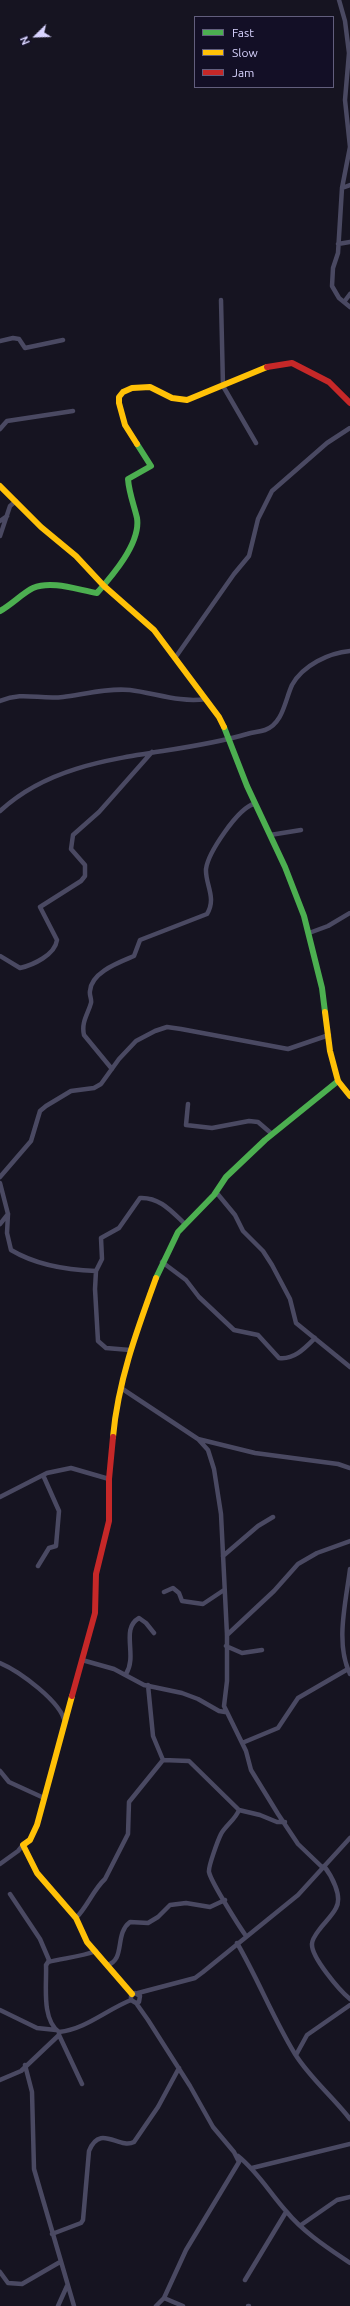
<!DOCTYPE html>
<html>
<head>
<meta charset="utf-8">
<style>
	body { margin:0 }
	#map { position:relative; width:350px; height:2306px; overflow:hidden; background:#161421; font-family:Ubuntu,sans-serif }
	canvas { display:block }
	.legend { position:absolute; left:194px; top:16px; width:140px; height:72px; box-sizing:border-box; background:#130f26; border:1px solid #625e7d; margin:0; padding:5px 7px; list-style:none; font-size:12px; color:#d9d4ff }
	.legend li { display:flex; align-items:center; gap:8px; height:20px }
	.legend b { width:20px; border:1px solid #625e7d }
	.north { position:absolute; left:16px; top:16px; width:40px; height:40px; -webkit-text-stroke:3px #130f26; paint-order:stroke; rotate:247deg; font-size:11px; font-weight:700; line-height:16px; text-align:center; color:#d9d4ff }
	.north::after { content:''; display:block; margin:auto; width:14px; height:18px; background:#d9d4ff; clip-path:polygon(50% 0,100% 100%,50% 72%,0 100%) }
</style>
</head>
<body>
<div id="map">
<canvas width="350" height="2306"></canvas>
<ul class="legend">
<li><b style="height:5px;background:#4caf50"></b>Fast</li>
<li><b style="height:5px;background:#ffc107"></b>Slow</li>
<li><b style="height:5px;background:#c62828"></b>Jam</li>
</ul>
<div class="north">N</div>
</div>
<script>
const ctx = document.querySelector('canvas').getContext('2d');
ctx.lineJoin = 'round';
function stroke(path, color, width, dash) {
  ctx.strokeStyle = color;
  ctx.lineWidth = width;
  ctx.lineCap = dash ? 'butt' : 'round';
  ctx.setLineDash(dash || []);
  ctx.stroke(path);
}
const street = new Path2D(`
	M339,0L345,21L349,53L345,100L350,147L342,188L338,253L333,268L332,286L339,298L350,307
	M342,188L350,185
	M338,244L350,242
	M221,300L223,386L256,443
	M344,302L350,294
	M0,341L13,338L19,339L25,348L63,340
	M0,429L7,421L73,411
	M0,521L7,516
	M0,536L10,506L16,501
	M175,658L234,574L249,556L258,519L272,491L327,443L350,428
	M0,701C23,691 39,700 63,697C85,694 108,688 130,690C155,693 180,703 206,699
	M0,811C67,749 164,759 247,734C253,732 259,732 265,730C283,724 285,700 292,685C303,665 329,653 350,651
	M270,835L301,830
	M309,933L328,926L350,913
	M0,956L20,968C33,965 55,955 57,940L40,907L81,881L85,876V865L71,849L73,835L99,812L152,752
	M112,1069L84,1035C81,1022 88,1014 91,1003C92,999 89,995 90,991C91,972 120,962 134,956L140,940L207,914C217,898 205,884 206,869C208,853 238,808 254,804
	M188,1104L186,1125L212,1128L249,1121L258,1122L272,1134
	M0,1177L31,1141L40,1111L46,1106L71,1091L94,1088L101,1084L119,1059L136,1041L155,1031L167,1027L181,1029L288,1049L329,1035
	M0,1183L8,1214L7,1233L11,1250C36,1265 67,1270 96,1271
	M216,1192L235,1215L243,1231L263,1251L272,1265L290,1299L296,1323L350,1367
	M0,1224L8,1214
	M162,1262L186,1280L199,1297L234,1330L258,1335L279,1358C294,1360 305,1348 315,1338
	M130,1350L106,1348L98,1341L95,1289L96,1271L102,1259L101,1238L119,1228L140,1198C160,1197 172,1212 185,1224
	M121,1388L198,1439L255,1453L338,1464L350,1468
	M198,1439L208,1450L214,1469L221,1514L227,1635V1681L224,1706L246,1751L251,1770L278,1814L298,1844L322,1867
	M0,1497L47,1473L71,1468L109,1479
	M223,1556L258,1526L273,1517
	M38,1566L49,1548L56,1546L59,1511L43,1475
	M350,1569C346,1602 335,1643 350,1674
	M164,1592L173,1588L179,1593L182,1601L203,1604L224,1590
	M227,1635L274,1591L298,1564L317,1553L350,1541
	M226,1646L242,1653L262,1650
	M82,1660L114,1669L144,1685L182,1693L198,1699L219,1711L225,1712
	M0,1663C19,1671 62,1702 65,1723
	M126,1674C138,1655 120,1629 139,1618L146,1623L154,1633
	M148,1685L153,1736L163,1760
	M242,1743L278,1728L298,1698L348,1669
	M0,1771L9,1782L44,1798
	M0,1864L18,1851L23,1845
	M324,1866C331,1875 343,1896 336,1908C332,1916 324,1923 319,1930C316,1934 312,1940 312,1944C311,1957 340,1991 350,1999
	M10,1894L40,1939L49,1960L47,1964
	M76,1918C88,1906 93,1890 105,1879L128,1834L129,1802L163,1760L189,1761L239,1810
	M246,1936C239,1926 211,1882 209,1872C208,1867 218,1840 221,1834C226,1825 235,1820 239,1810L260,1815L277,1822H285
	M237,1943C258,1979 273,2018 295,2054C310,2078 333,2097 350,2119
	M107,1965C126,1960 114,1934 130,1922L148,1923L158,1917L170,1905L186,1903L210,1907L225,1900
	M138,1993L195,1978L203,1972L298,1895L350,1838
	M136,2003L139,2002L140,1996L135,1993L131,1996V2000L136,2003L148,2020L190,2086L213,2127L234,2152L239,2162L186,2250L164,2298L156,2306
	M0,2010L37,2028L56,2030
	M59,2032C41,2019 47,1984 46,1965L48,1962C64,1958 80,1957 96,1951
	M59,2035L82,2084
	M296,2055L307,2035L350,2005
	M25,2065L32,2092L34,2169L74,2306
	M0,2080L21,2071L59,2035V2032C86,2029 106,2010 131,2000
	M238,2156C258,2172 269,2192 286,2211C303,2232 328,2248 350,2263
	M252,2168L350,2144
	M301,2225L337,2200L350,2197
	M52,2234L81,2223L83,2220L89,2151C100,2123 119,2150 134,2142L158,2107L179,2068
	M0,2272L8,2283L22,2284L60,2262
	M245,2280L286,2212
	M164,2298L183,2306
	M58,2306L67,2286
	M248,2306H249`);
const fast = new Path2D(`
	M0,611C11,605 24,592 33,588C52,580 78,590 97,593C112,576 141,543 137,518C134,505 129,493 128,479L151,466L137,444
	M224,727L247,786L285,867L304,916L322,988L325,1012
	M156,1278L178,1232L214,1195L226,1177L265,1140L338,1081`);
const slow = new Path2D(`
	M137,444L125,425L119,403V397L123,392L132,388L150,387L172,398L187,400L267,367
	M0,486L41,527L76,556L104,586L154,630L219,717L224,727
	M325,1012L330,1051L338,1081L350,1096
	M113,1437C118,1381 137,1330 156,1278
	M72,1696L37,1825L30,1840L23,1845L37,1873L76,1918L87,1942L132,1994`);
const jam = new Path2D(`
	M267,367L292,363L329,382L350,403
	M72,1696L95,1613L96,1574L109,1521V1479L113,1437`);
stroke(street, '#4a4962', 4.5);
stroke(fast, '#4caf50', 6);
stroke(slow, '#ffc107', 6);
stroke(jam, '#c62828', 6);
</script>
</body>
</html>
